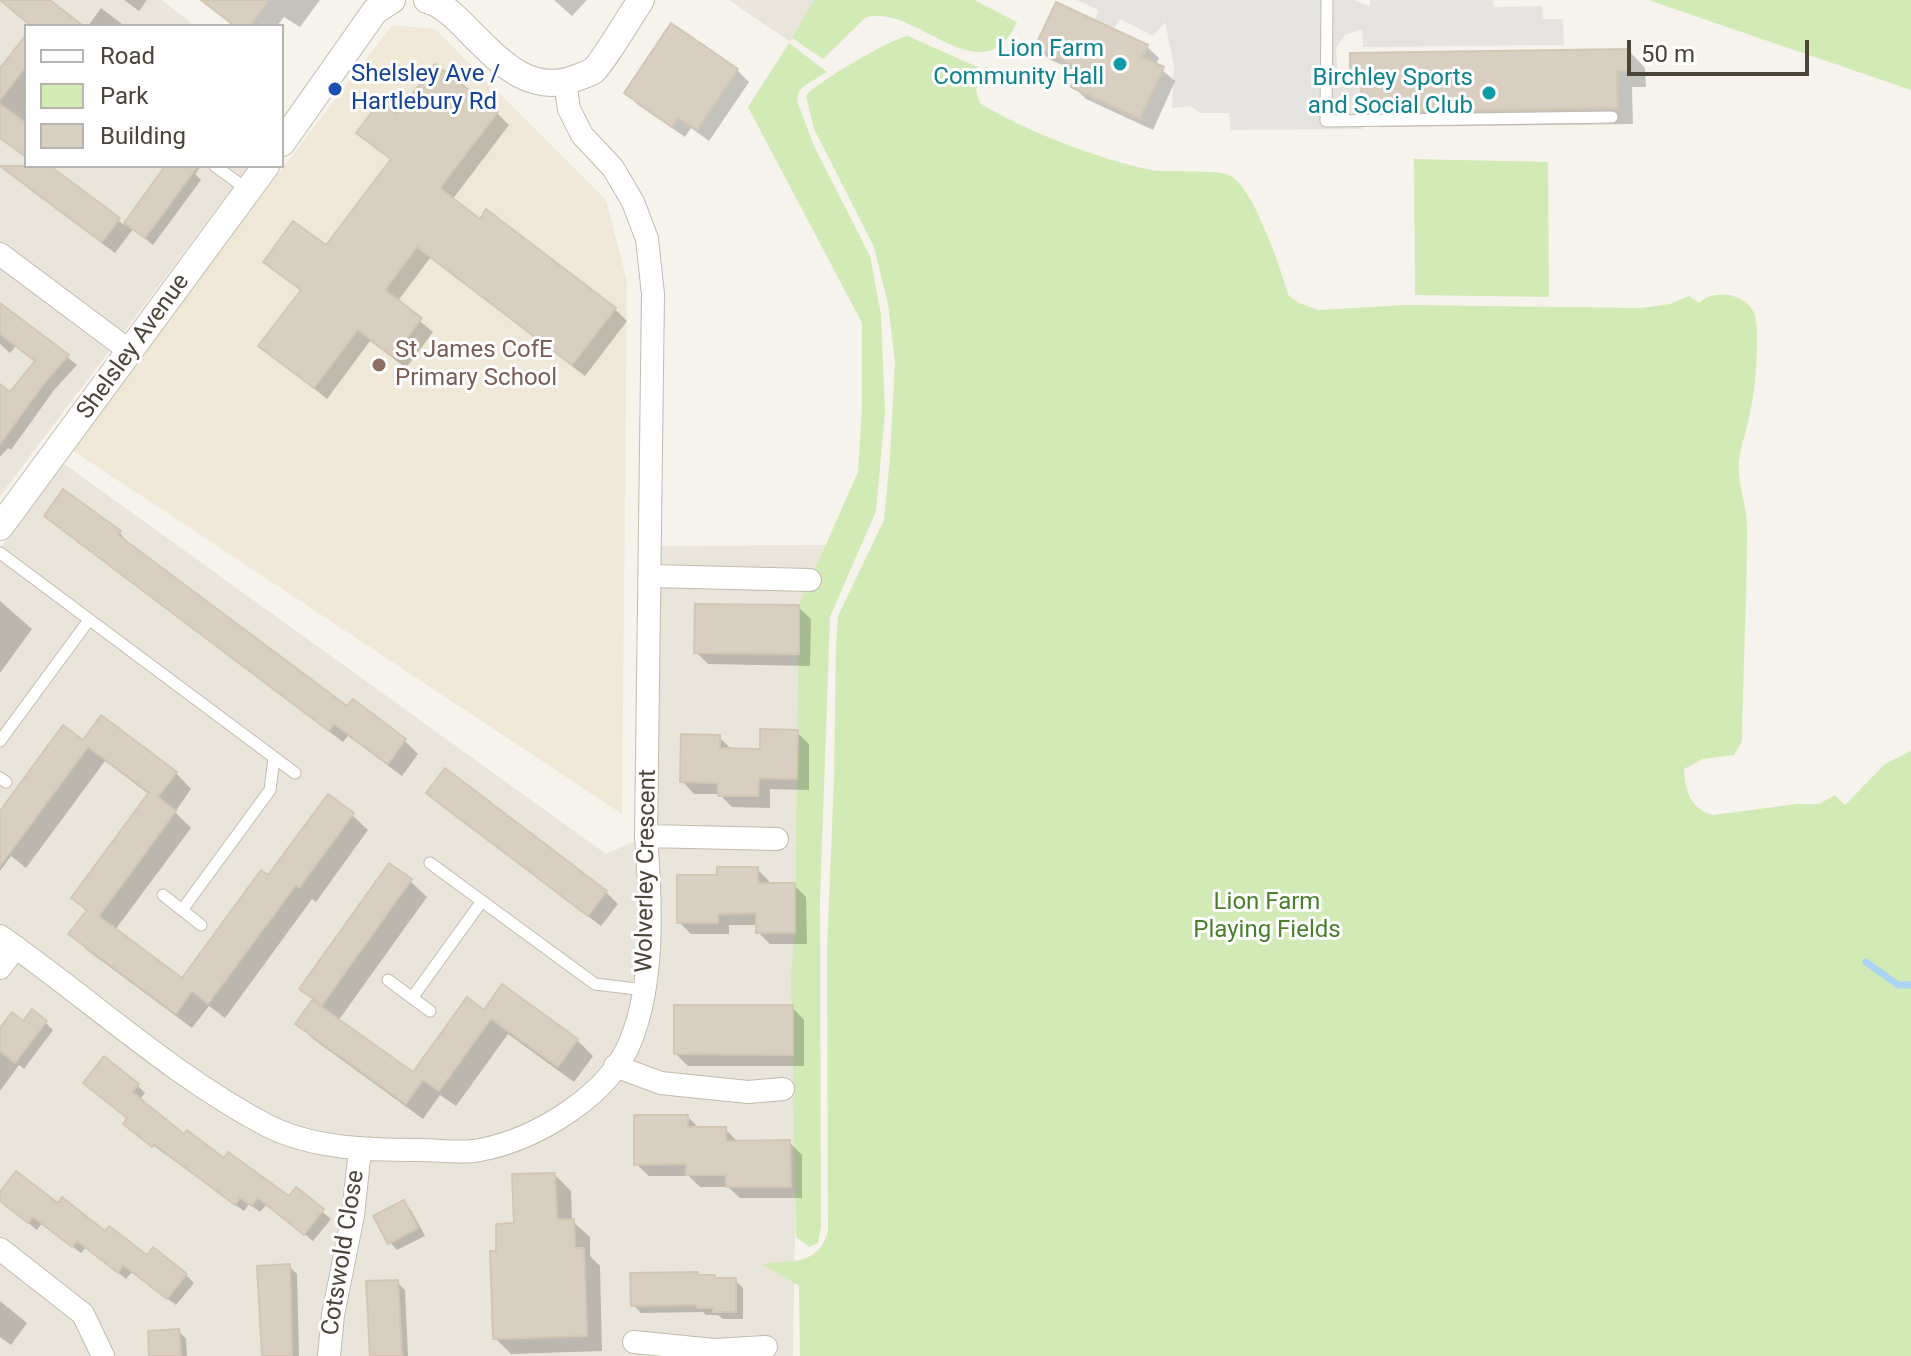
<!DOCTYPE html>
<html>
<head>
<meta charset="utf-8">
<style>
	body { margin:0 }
	#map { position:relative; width:1911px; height:1356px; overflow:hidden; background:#f6f3ec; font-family:Roboto,sans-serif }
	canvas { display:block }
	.legend { position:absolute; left:24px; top:24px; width:260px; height:144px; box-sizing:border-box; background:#fff; border:2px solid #b7b4b0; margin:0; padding:10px 14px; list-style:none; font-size:24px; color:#4b4439 }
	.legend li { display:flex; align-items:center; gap:16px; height:40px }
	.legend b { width:40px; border:2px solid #b7b4b0 }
	.scale { position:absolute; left:1627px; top:40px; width:182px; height:36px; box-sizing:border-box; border:4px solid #4b4439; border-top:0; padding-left:10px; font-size:24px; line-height:28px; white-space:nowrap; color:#4b4439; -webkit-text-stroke:6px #fff; paint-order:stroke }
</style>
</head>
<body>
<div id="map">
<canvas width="1911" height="1356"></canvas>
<ul class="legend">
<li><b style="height:10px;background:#fff"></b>Road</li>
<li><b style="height:22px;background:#d2eab5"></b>Park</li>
<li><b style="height:22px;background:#d8cfc1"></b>Building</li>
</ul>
<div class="scale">50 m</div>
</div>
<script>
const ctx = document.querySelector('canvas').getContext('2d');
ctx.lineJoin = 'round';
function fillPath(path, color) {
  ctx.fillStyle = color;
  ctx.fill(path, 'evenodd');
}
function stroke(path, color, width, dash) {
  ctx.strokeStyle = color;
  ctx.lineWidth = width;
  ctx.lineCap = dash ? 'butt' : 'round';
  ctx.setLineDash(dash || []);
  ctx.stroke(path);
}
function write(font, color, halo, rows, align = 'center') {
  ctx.font = font + ' Roboto,sans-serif';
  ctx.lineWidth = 6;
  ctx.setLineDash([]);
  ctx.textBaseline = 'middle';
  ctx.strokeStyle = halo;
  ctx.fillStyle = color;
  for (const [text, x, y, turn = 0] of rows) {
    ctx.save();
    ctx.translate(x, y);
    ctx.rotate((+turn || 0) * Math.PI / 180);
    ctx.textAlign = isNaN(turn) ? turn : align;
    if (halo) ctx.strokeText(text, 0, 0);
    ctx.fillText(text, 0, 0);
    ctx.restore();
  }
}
const residential = new Path2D(`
	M0,0H162L195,26H26V166H249L0,496Z
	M729,0H817L790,42Z
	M63,463L606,854L646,836L652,546L826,545L801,883L793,1356H0V548Z`);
const education = new Path2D(`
	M392,25L435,29L606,200L627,281L622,814L69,448Z`);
const green = new Path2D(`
	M814,0H974L1017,22C982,100 913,0 865,18L823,59L792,38Z
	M1648,0H1911V90Z
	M908,36L984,70L976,90L980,103C1020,129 1104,161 1151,170C1170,173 1218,169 1231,176C1254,189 1281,270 1289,296L1299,303L1318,310L1405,305L1641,308L1670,304L1689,296L1699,303C1714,288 1747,293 1755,315C1757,323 1757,331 1757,339C1757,366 1755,392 1749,418C1746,432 1741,446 1739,460C1737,483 1747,505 1747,527C1747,599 1743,670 1742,741L1734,755L1703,759L1684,769C1685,790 1690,809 1713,815L1797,804H1819L1835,795L1845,805L1885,764L1911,751V1356H800L799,1286L762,1264C791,1260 819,1266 828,1231L827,950L834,777L836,643L838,616L884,520L890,457L895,361L888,304L874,247L814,129L806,96C815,83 892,38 908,36Z
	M789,43L827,72L804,86L799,91L797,101L814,146L870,256L881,314L885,412L876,511L830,617L820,900L821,1227L818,1243L809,1247L796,1237L791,976L795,928L799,605L858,472L862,407V323L748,107Z
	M1414,159L1548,162L1549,297L1415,295Z`);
const parking = new Path2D(`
	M1076,0H1354L1370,7V0H1493L1494,7L1542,6L1543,19H1563L1564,45L1363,47L1362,30H1358L1345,35L1336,48L1338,78L1361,79L1362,129L1231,130L1229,113H1201L1190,106L1172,108L1174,66L1165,22L1153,36L1120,19L1114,29L1095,20L1099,10Z`);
const shadow = new Path2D(`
	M124,0H147L139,11Z
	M200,0H320L300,27L284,17L277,26H233Z
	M554,0H587L572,16Z
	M101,8L122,24L124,26H88Z
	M26,38V157L0,138V72Z
	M1146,46L1159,58L1156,65L1175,81L1153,130L1086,99L1074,87L1080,73L1049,59L1037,47Z
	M1629,51L1645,68L1646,87H1632L1633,124L1380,127L1364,111L1363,89L1352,78Z
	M737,70L749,82L709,141L691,128L685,137L638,105L626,93Z
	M497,113L509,125L452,200L480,221L615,309L627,321L585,376L430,258L397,302L433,332L406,368L370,341L327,399L261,346L302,292L265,261L327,248L392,161L359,133L398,117Z
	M26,164L46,166L124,225L167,166H201L195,174L201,180L153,245L133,229L115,253L29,189L17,177Z
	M0,307L26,323L77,365L54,390L11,450L8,448L0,457V398L11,395L36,362L16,346L10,353L0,344Z
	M64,492L120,533L132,548L348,709L405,741L418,754L402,776L348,736L343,742L60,529L46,516Z
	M0,601L32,629L0,673Z
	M798,607L811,619L810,666L708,664L696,652Z
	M797,732L809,744V790L770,789V808L732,807L719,794H694L682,781L719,737L732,750L762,751Z
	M83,743L176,773L191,789L175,812L191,828L115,930L182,981L268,878L352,815L368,830L316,902L312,899L225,1018L209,1006L192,1028L87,950L71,934L87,912L74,898L150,795L105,761L26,868L11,856L0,871V814Z
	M428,793L606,892L618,904L601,926L440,805Z
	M757,869L769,881V885H794L806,897L807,944H770L758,932V925H729V934H691L679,922L719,877Z
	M410,881L427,897L338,1021L413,1075L484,1012L577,1040L593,1056L574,1082L508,1034L456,1106L440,1095L423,1119L313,1039L297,1023L314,1000L302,988Z
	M792,1007L804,1020V1066H688L676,1054Z
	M45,1022L53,1030L24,1069L19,1065L0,1091V1031Z
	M137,1085L145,1093L139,1100L184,1136L289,1199L296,1190L331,1219L313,1241L267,1204L260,1212L249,1204L244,1211L133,1131L129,1119L94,1090Z
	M688,1117L700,1129H725L737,1141L789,1142L802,1155V1198H740L728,1187H700L689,1176H649L636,1164Z
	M555,1175L571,1191L572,1221L590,1237V1256L600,1266L602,1351L511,1354L495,1338L498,1253Z
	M0,1195L58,1206L147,1258L186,1275L194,1283L176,1305L132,1272L126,1279L86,1247L81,1253L42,1223L37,1230L6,1205L0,1200Z
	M403,1203L411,1210L425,1236L397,1250L390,1242Z
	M289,1266L297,1274L299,1356H264Z
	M697,1274L700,1277H714L717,1280H735L743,1288V1319H723L718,1315H706L703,1312L641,1313L633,1305Z
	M397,1282L405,1290L408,1356H372Z
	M0,1301L27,1323L11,1345L0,1337Z
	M179,1331L186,1339L187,1356H151Z`);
const stream = new Path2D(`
	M1866,962L1898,985H1911`);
const building = new Path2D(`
	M0,0H50L83,26H31Z
	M201,0H269L250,26H235Z
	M1056,2L1148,45L1142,57L1164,67L1140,119L1071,87L1080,68L1035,47Z
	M671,23L738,69L697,130L678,118L672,127L624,93Z
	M26,35V66L0,100V68Z
	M1630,49V71H1617L1618,108L1362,112L1361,79H1350V53Z
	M435,64L498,112L440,188L480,219L486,209L616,308L572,365L417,247L385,290L422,318L393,357L358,330L314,388L258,346L301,290L263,262L293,221L326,245L391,159L356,133L380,101L397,114Z
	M0,104L26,123V157L0,138Z
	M0,166H50L120,218L102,242Z
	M165,166H198L145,238L124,223Z
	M0,303L69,355L46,381L0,444V384L10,392L35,361L0,334Z
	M63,489L121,531L118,535L347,706L353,699L406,739L388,764L334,724L329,731L44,516Z
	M695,604L799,605V654L694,653Z
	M101,715L177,772L158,797L176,811L99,916L182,978L261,870L268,875L328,794L354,813L299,888L296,885L208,1004L192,991L176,1014L68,934L87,910L71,898L149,792L88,747L0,866V811L63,725L83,740Z
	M760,729L798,730L797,779L759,778L758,796H718V783L680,782L681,734L720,735V748L760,749Z
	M445,768L607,891L588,916L426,793Z
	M389,863L412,879L322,1005L299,989Z
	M717,867H758V883H795V933H756V913L718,914V923H677V875H717Z
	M502,984L578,1039L558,1067L491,1019L439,1091L423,1080L406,1104L295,1024L312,1000L413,1072L467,997L484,1010Z
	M674,1005H793V1055L674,1054Z
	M32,1009L47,1021L15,1063L0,1051V1028L12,1012L23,1021Z
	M104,1056L139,1084L132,1092L184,1134L187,1130L224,1158L228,1152L289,1196L296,1187L324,1209L304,1235L258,1198L252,1206L240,1198L235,1205L154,1144L152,1147L123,1124L127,1118L83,1083Z
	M634,1115H688V1127H726V1141L790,1140L791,1187H726V1175H686V1164L634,1165Z
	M16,1171L58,1203L62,1197L105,1231L109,1226L147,1255L153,1247L187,1274L167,1299L123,1265L118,1273L77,1241L72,1247L33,1217L28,1223L0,1201V1192Z
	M555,1173L557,1219H574L575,1248H584L587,1336L493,1339L490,1251H496V1224L514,1223L512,1174Z
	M404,1200L418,1228L388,1244L373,1216Z
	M290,1264L292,1356H262L257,1266Z
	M698,1272V1275H715V1278H736V1312H713V1308H697L696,1305L631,1306L630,1273Z
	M398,1280L402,1356H370L366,1281Z
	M179,1329L181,1356H149L148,1331Z`);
const service = new Path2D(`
	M1327,0L1326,121L1612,117
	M215,166L248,190
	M0,553L295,773
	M0,741L89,620
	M0,778L6,782
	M430,863L595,984L645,990
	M163,895L201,925
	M182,910L270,790L274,758
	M388,980L430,1011
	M412,998L482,901`);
const minor = new Path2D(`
	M0,254L131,352
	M651,576L810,580
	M646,836L777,839
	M0,936C89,998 170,1074 266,1125C313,1149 369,1150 420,1150C439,1150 462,1154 480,1150C537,1139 610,1095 631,1040C655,980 651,899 646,836L653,294L647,239L633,202L613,168L582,135L569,109L565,82
	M0,968L16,947
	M615,1066L661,1083L748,1092L783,1089
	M0,1249L83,1314L103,1356
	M634,1342L714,1350L766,1347
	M329,1356L333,1315L353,1215L360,1150`);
const tertiary = new Path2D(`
	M427,0C445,4 463,25 475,37C503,65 533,95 576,78C581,76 588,74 593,71C602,64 632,13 641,0
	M282,143L375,11L392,0
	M0,527L266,166`);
const markers = [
	[1120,64,8,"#0f9aa8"],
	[335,89,8,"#1a4fb4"],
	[1489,93,8,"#0f9aa8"],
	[379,365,8,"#8d6e63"]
];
const cultureNames = [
	["Lion Farm",1104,50],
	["Community Hall",1104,78],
	["Birchley Sports",1473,79],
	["and Social Club",1473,107]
];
const transitNames = [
	["Shelsley Ave /",351,75],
	["Hartlebury Rd",351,103]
];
const streetNames = [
	["Shelsley Avenue",134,347,-54],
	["Wolverley Crescent",647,871,-89],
	["Cotswold Close",344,1253,-81]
];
const educationNames = [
	["St James CofE",395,351],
	["Primary School",395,379]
];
const parkNames = [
	["Lion Farm",1267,903],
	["Playing Fields",1267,931]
];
fillPath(residential, '#eae5da');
fillPath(education, '#efe8d6');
fillPath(green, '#d2eab5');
fillPath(parking, '#e5e3e0');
fillPath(shadow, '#0003');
stroke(stream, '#a9d4f2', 7);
fillPath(building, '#d8cfc1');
stroke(building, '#d3c7b4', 2);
stroke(service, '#c2bbae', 13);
stroke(minor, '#c2bbae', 24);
stroke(tertiary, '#c2bbae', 28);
stroke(service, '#fff', 11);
stroke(minor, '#fff', 22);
stroke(tertiary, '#fff', 26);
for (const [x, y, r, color] of markers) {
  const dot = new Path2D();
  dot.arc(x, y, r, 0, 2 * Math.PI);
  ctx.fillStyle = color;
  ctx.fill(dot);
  stroke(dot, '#fff', 3);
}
write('24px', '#0d838f', '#fff', cultureNames, 'right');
write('24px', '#164399', '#fff', transitNames, 'left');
write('24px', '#4b4439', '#fff', streetNames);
write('24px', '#785e54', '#fff', educationNames, 'left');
write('24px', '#4a7f2a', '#fff', parkNames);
</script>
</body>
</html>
